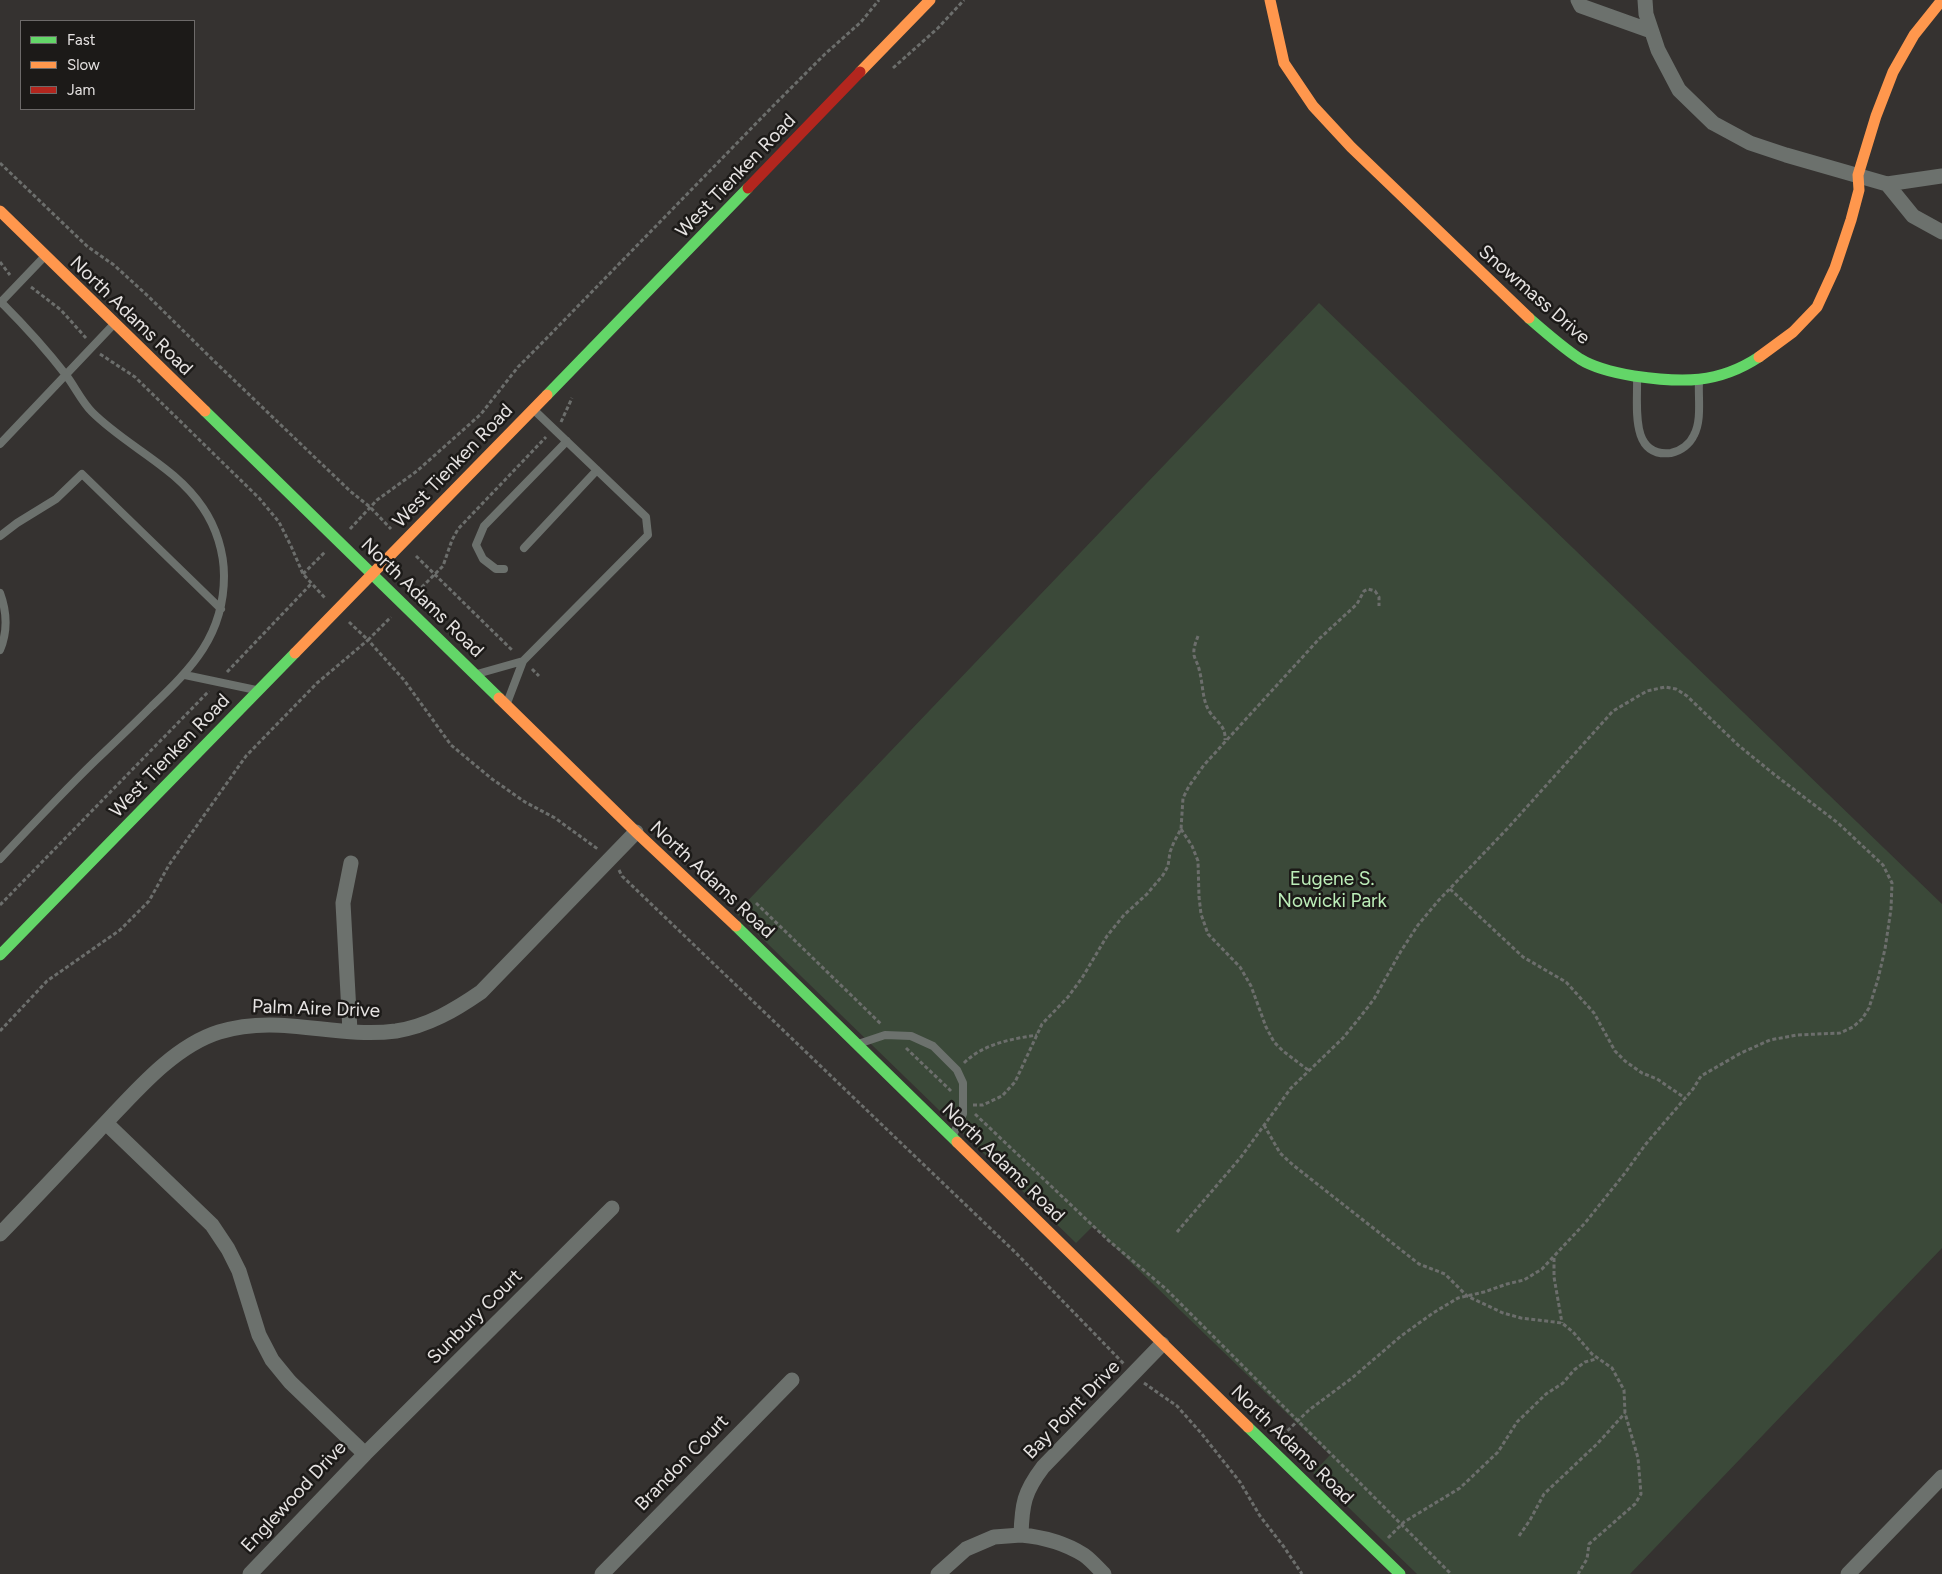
<!DOCTYPE html>
<html>
<head>
<meta charset="utf-8">
<style>
	body { margin:0 }
	#map { position:relative; width:1942px; height:1574px; overflow:hidden; background:#353230; font-family:Figtree,sans-serif }
	canvas { display:block }
	.legend { position:absolute; left:20px; top:20px; width:175px; height:90px; box-sizing:border-box; background:#1c1a18; border:1px solid #6d6a69; margin:0; padding:6px 9px; list-style:none; font-size:15px; color:#e6e3e2 }
	.legend li { display:flex; align-items:center; gap:10px; height:25px }
	.legend b { width:25px; border:1px solid #6d6a69 }
</style>
</head>
<body>
<div id="map">
<canvas width="1942" height="1574"></canvas>
<ul class="legend">
<li><b style="height:6px;background:#63d668"></b>Fast</li>
<li><b style="height:6px;background:#ff974d"></b>Slow</li>
<li><b style="height:6px;background:#b3261e"></b>Jam</li>
</ul>
</div>
<script>
const ctx = document.querySelector('canvas').getContext('2d');
ctx.lineJoin = 'round';
function fillPath(path, color) {
  ctx.fillStyle = color;
  ctx.fill(path, 'evenodd');
}
function stroke(path, color, width, dash) {
  ctx.strokeStyle = color;
  ctx.lineWidth = width;
  ctx.lineCap = dash ? 'butt' : 'round';
  ctx.setLineDash(dash || []);
  ctx.stroke(path);
}
function write(font, color, halo, rows, align = 'center') {
  ctx.font = font + ' Figtree,sans-serif';
  ctx.lineWidth = 5;
  ctx.setLineDash([]);
  ctx.textBaseline = 'middle';
  ctx.strokeStyle = halo;
  ctx.fillStyle = color;
  for (const [text, x, y, turn = 0] of rows) {
    ctx.save();
    ctx.translate(x, y);
    ctx.rotate((+turn || 0) * Math.PI / 180);
    ctx.textAlign = isNaN(turn) ? turn : align;
    if (halo) ctx.strokeText(text, 0, 0);
    ctx.fillText(text, 0, 0);
    ctx.restore();
  }
}
const green = new Path2D(`
	M1319,303L1942,904V1248L1630,1574H1417L1313,1473L1330,1455L1093,1226L1076,1243L736,913Z`);
const path = new Path2D(`
	M893,68L938,28L964,0
	M0,163L88,247L114,265L149,297L214,361L350,491L370,507L391,529
	M0,262L10,275
	M31,287L61,310L86,338
	M100,354L135,377L259,498L279,522L291,546L303,574L325,598
	M561,422L572,398
	M350,529L377,500L417,471L481,414L518,367L539,346L775,104L825,54L861,22L879,0
	M416,556L513,651
	M303,574L325,552
	M417,592L443,566L452,540L458,529L546,437
	M349,622L368,640L391,617
	M1198,636C1196,642 1193,648 1194,655C1195,660 1198,664 1199,669C1203,683 1202,699 1209,711C1216,722 1226,725 1225,740
	M532,669L539,676
	M227,672L311,584
	M1181,829L1192,846L1198,861L1199,897L1201,914L1208,934L1240,967L1251,986L1266,1027L1274,1042L1283,1051L1308,1070
	M619,870L622,876L1015,1252L1124,1364
	M1450,889L1523,957L1566,982L1594,1013L1615,1051L1625,1061L1642,1073L1657,1079L1685,1098
	M756,903L882,1025
	M0,905L209,691
	M0,1031L47,981L120,930L149,901L169,865L246,756L317,683L368,640L404,680L451,745L492,779L525,802L555,818L599,850
	M906,1048L951,1091
	M964,1063C983,1044 1011,1039 1037,1035
	M973,1105H983L1002,1096L1015,1082L1042,1024L1068,997L1082,978L1107,936L1124,915L1147,894L1163,875L1168,866L1170,852L1174,842L1181,829L1183,798L1189,786L1204,765L1319,639L1357,604L1364,591L1368,589L1375,591L1379,597V606
	M975,1114L1108,1240L1166,1289L1451,1574
	M1264,1125L1280,1153L1293,1165L1419,1264L1445,1274L1467,1296L1503,1313L1521,1318L1562,1323L1573,1332L1592,1354L1612,1368L1624,1390L1625,1413L1638,1458L1641,1494L1635,1504L1589,1544L1587,1559L1578,1574
	M1177,1232L1241,1157L1291,1088L1343,1038L1361,1016L1374,999L1401,951L1418,925L1438,901L1507,829L1613,711L1647,691L1665,687L1676,689L1687,696L1738,745L1775,775L1838,823L1883,865L1892,883L1891,909L1885,949L1878,979L1869,1008L1862,1019L1853,1027L1840,1033L1797,1035L1770,1040L1741,1053L1701,1076L1693,1089L1645,1145L1625,1173L1585,1223L1542,1269L1524,1280L1507,1284L1484,1292L1458,1298L1433,1313L1401,1336L1352,1378L1309,1410L1282,1436
	M1554,1258V1277L1562,1323
	M1144,1383L1177,1406L1201,1433L1240,1482L1260,1516L1284,1547L1302,1574
	M1519,1536L1530,1520L1544,1494L1598,1443L1625,1413
	M1388,1538L1404,1522L1460,1488L1498,1452L1517,1422L1546,1394L1563,1383L1574,1370L1585,1362L1596,1359`);
const lane = new Path2D(`
	M0,303L45,256
	M1637,378C1638,405 1629,458 1671,453C1681,451 1690,444 1694,435C1702,420 1698,398 1699,382
	M0,444L114,324
	M0,536L17,523L56,499L82,474L221,609
	M524,548L597,470
	M504,569H496L483,559L476,545L484,526L567,441
	M0,593C7,612 8,631 0,650
	M477,674L523,661
	M185,675L256,690
	M507,703L523,661L648,535L646,517L535,411
	M0,859C31,826 62,793 95,761C114,743 133,725 152,706C192,668 224,635 224,576C224,552 216,527 203,508C175,466 127,447 92,412C82,402 75,387 66,375C46,349 24,325 1,302
	M861,1043L885,1035L911,1036L933,1046L957,1070L963,1083V1114L953,1135`);
const street = new Path2D(`
	M1578,0L1581,6L1651,31
	M1645,0L1646,14L1658,50L1679,90L1713,123L1750,143L1786,155L1887,184L1942,176
	M1887,184L1913,216L1942,232
	M350,1031L343,903L351,863
	M106,1123L212,1225L228,1249L239,1271L259,1335L272,1360L290,1382L365,1454L250,1574
	M0,1234C33,1200 65,1166 97,1132C131,1097 171,1047 219,1032C280,1013 335,1039 396,1031C428,1026 455,1010 481,992L636,832
	M365,1454L612,1208
	M1021,1535C1043,1537 1065,1543 1084,1555C1091,1560 1098,1568 1104,1574
	M602,1574L792,1380
	M938,1574L966,1549L994,1537L1021,1535C1022,1504 1024,1492 1043,1467L1162,1344
	M1848,1574L1942,1477`);
const fast = new Path2D(`
	M1529,318C1545,332 1562,347 1580,359C1596,369 1616,373 1634,376C1682,383 1718,384 1759,357
	M547,395L748,188
	M205,411L499,698
	M736,926L957,1142
	M0,955L295,653
	M1248,1427L1400,1574`);
const slow = new Path2D(`
	M1270,0L1284,63L1313,106L1351,147L1529,318
	M860,72L930,0
	M0,211L205,411
	M1759,357L1793,332L1817,307L1835,268L1851,220L1859,190L1858,175L1876,116L1893,72L1914,35L1942,0
	M295,653L547,395
	M499,698L636,832L736,926
	M957,1142L1248,1427`);
const jam = new Path2D(`
	M748,188L860,72`);
const streetNames = [
	["West Tienken Road",736,176,-46],
	["Snowmass Drive",1534,295,41],
	["North Adams Road",131,316,44],
	["West Tienken Road",453,466,-46],
	["North Adams Road",422,598,44],
	["West Tienken Road",170,756,-46],
	["North Adams Road",712,880,43],
	["Palm Aire Drive",316,1009,2],
	["North Adams Road",1003,1163,44],
	["Sunbury Court",475,1317,-45],
	["Bay Point Drive",1072,1410,-46],
	["North Adams Road",1292,1445,44],
	["Brandon Court",682,1463,-46],
	["Englewood Drive",294,1497,-47]
];
const parkNames = [
	["Eugene S.",1332,879],
	["Nowicki Park",1332,901]
];
fillPath(green, '#3b4939');
stroke(path, '#6c6e6c', 3, [4, 2.5]);
stroke(lane, '#6c716d', 8);
stroke(street, '#6c716d', 15);
stroke(fast, '#63d668', 11);
stroke(slow, '#ff974d', 11);
stroke(jam, '#b3261e', 11);
write('19px', '#e6e3e2', '#1c1a18', streetNames);
write('19px', '#bcedb8', '#1c1a18', parkNames);
</script>
</body>
</html>
